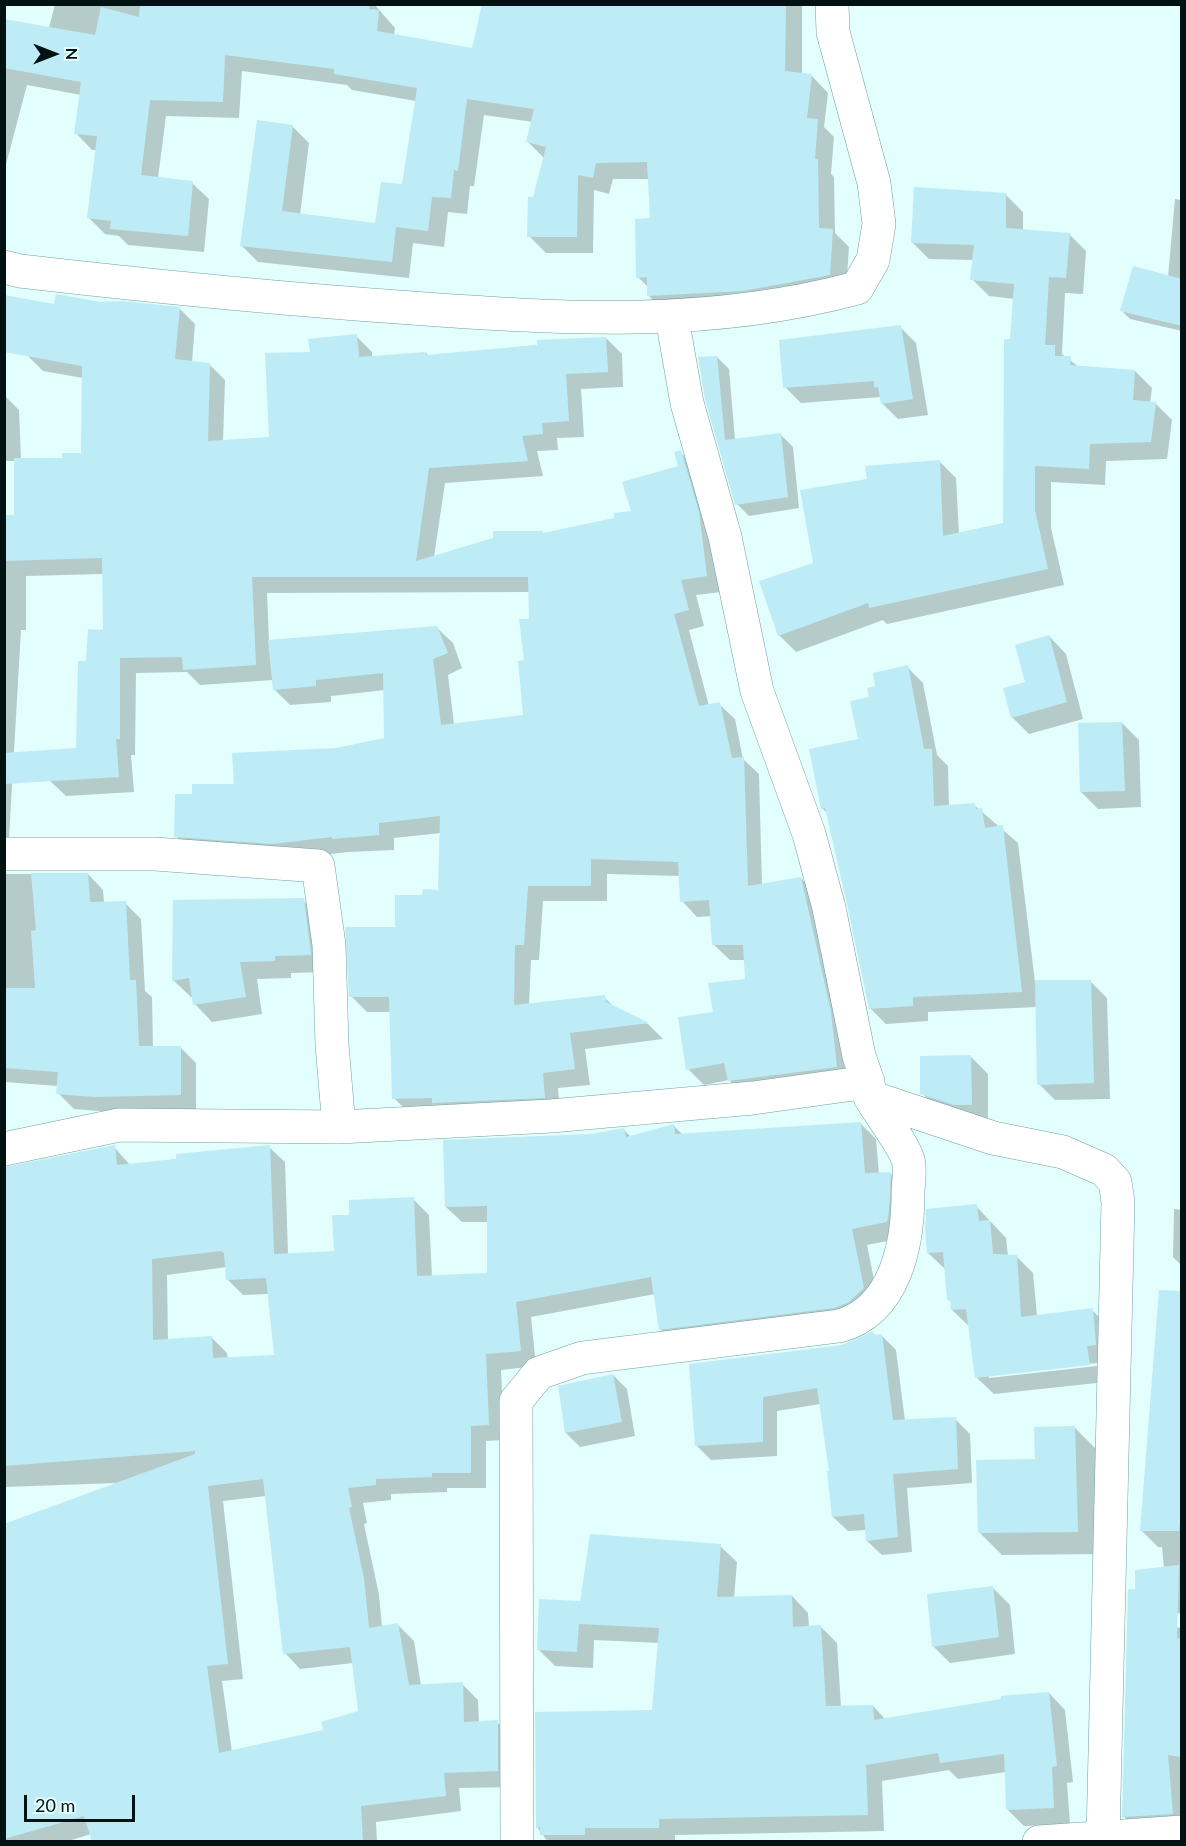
<!DOCTYPE html>
<html>
<head>
<meta charset="utf-8">
<style>
	body { margin:0 }
	#map { position:relative; width:1186px; height:1846px; overflow:hidden; background:#e2fefd; font-family:Lato,sans-serif }
	canvas { display:block }
	.frame { position:absolute; inset:0; border:6px solid #021212; pointer-events:none }
	.north { position:absolute; left:24px; top:24px; width:60px; height:60px; -webkit-text-stroke:4px #e2fefd; paint-order:stroke; rotate:90deg; font-size:16px; font-weight:700; line-height:24px; text-align:center; color:#021212 }
	.north::after { content:''; display:block; margin:auto; width:21px; height:27px; background:#021212; clip-path:polygon(50% 0,100% 100%,50% 72%,0 100%) }
	.scale { position:absolute; left:24px; top:1795px; width:111px; height:27px; box-sizing:border-box; border:3px solid #021212; border-top:0; padding-left:8px; font-size:18px; line-height:21px; white-space:nowrap; color:#021212; -webkit-text-stroke:4px #e2fefd; paint-order:stroke }
</style>
</head>
<body>
<div id="map">
<canvas width="1186" height="1846"></canvas>
<div class="frame"></div>
<div class="north">N</div>
<div class="scale">20 m</div>
</div>
<script>
const ctx = document.querySelector('canvas').getContext('2d');
ctx.lineJoin = 'round';
function fillPath(path, color) {
  ctx.fillStyle = color;
  ctx.fill(path, 'evenodd');
}
function stroke(path, color, width, dash) {
  ctx.strokeStyle = color;
  ctx.lineWidth = width;
  ctx.lineCap = dash ? 'butt' : 'round';
  ctx.setLineDash(dash || []);
  ctx.stroke(path);
}
const shadow = new Path2D(`
	M55,4H374L395,28L394,36L474,50L634,4H802V75L812,76L828,93L824,127L834,137L831,174L834,177L835,233L849,247L846,291L665,312L648,295V287L638,277L652,220L649,179H613L609,194L594,190L593,253H546L529,236L534,199L544,158L528,142L533,122L484,115L474,186H470L467,214L448,212L444,247L413,243L409,278L258,262L241,245L292,126L309,143L300,215L377,224L403,186L416,101L352,90L347,85L242,71L239,118L166,116L158,178L192,183L209,199L204,252L128,245L119,236L105,234L89,218L97,150H92L76,133L81,95L27,85L4,172V20L49,28Z
	M1006,195L1023,212V231L1069,234L1086,251L1083,294L1065,293L1062,354L1079,367L1135,371L1152,388L1150,403H1155L1172,420L1167,459L1106,461L1105,485L1051,482V528L1064,585L887,624L883,620L796,652L779,635L815,564L868,480L939,461L956,478L959,534L1004,524L1015,299L989,296L972,279L974,260L929,259L912,242Z
	M1175,199L1182,200V331L1130,319L1122,311L1168,277Z
	M101,304L180,309L195,324L192,362L209,364L225,380L223,442L271,439L311,354L356,336L372,352V357L426,353L429,356L606,338L622,354L623,387L581,389L584,437L557,438L558,450L537,451L543,476L445,483L434,557L542,532L544,534L616,519L633,512L680,467V452L696,468L722,592L696,595L704,626L689,630L709,706L719,704L735,719L743,759L759,774L762,885L801,878L816,894L852,1083L745,1096L729,1080L704,1085L688,1069L715,1013L747,980L746,960H730L714,945L712,916L697,917L682,901L680,876L607,874V901H543L539,960H531L529,1005L604,997L616,1009L648,1024L663,1039L585,1049L590,1085L558,1088L560,1113L410,1114L394,1098L391,1012H367L351,996L397,929L424,896L440,892L441,833L394,838V850L348,852L288,859L191,852L176,836L193,796L235,785L336,749L386,739L385,690L331,696V702L290,705L274,689L273,680L200,685L187,672L136,673L135,755H131L134,792L66,796L50,781L77,750L88,663L105,632L103,574L26,576V630H21L8,855L4,862V517H16V461H4V395L19,410L21,460H64L82,454L83,378L43,371L28,356L55,305ZM530,592L531,620L526,661L525,716L454,724L448,675L462,668L453,643L437,628L269,641L267,593Z
	M900,327L916,343L928,415L898,419L882,403L881,397L801,403L785,387Z
	M717,357L729,369L735,440L781,435L793,447L799,508L749,516L737,504L707,398Z
	M1049,636L1066,654L1083,719L1029,734L1012,717Z
	M907,667L923,683L937,755L948,766L949,807L974,805L1018,843L1035,982H1091L1107,998L1110,1099L1055,1100L1039,1084L1037,1007L928,1012V1021L886,1024L870,1008L828,814L822,808L860,741L871,698L877,688Z
	M1122,723L1139,740L1141,807L1098,809L1081,792Z
	M4,874H88L103,890L104,903H125L141,919L145,991L152,997L153,1048L180,1047L196,1063V1110L111,1112L74,1109L58,1093V1086L4,1082Z
	M303,900L320,917L327,972L291,973V978L257,979L262,1014L212,1022L195,1004L194,997H191L173,980Z
	M971,1057L988,1074V1121L939,1111L922,1093Z
	M860,1123L876,1139L879,1174L890,1173L906,1189L903,1238L867,1245L879,1304L676,1345L660,1329L655,1294L531,1317L536,1366L501,1370L504,1440L486,1441V1488H447V1492L391,1494V1500L363,1503L367,1523L364,1524L379,1595L382,1627L398,1625L414,1641L421,1686L462,1684L478,1700L479,1723L497,1722L513,1738V1787L459,1788L461,1811L376,1822L377,1842H94L91,1834L65,1842H4V1525L118,1483L4,1487V1220L114,1147L130,1165L269,1147L285,1162L288,1254L336,1252L350,1216L413,1199L429,1215L432,1277L488,1274V1222H462L446,1207L591,1135L624,1130L631,1137L674,1126L683,1135ZM227,1267V1279L243,1295L269,1294L275,1356L228,1359L227,1353L212,1338L168,1340L167,1275ZM266,1496L285,1653L300,1669L353,1663L360,1712L325,1731L232,1752L222,1681L243,1679L223,1501Z
	M976,1206L1006,1238L1008,1256H1016L1033,1273L1037,1316L1092,1310L1109,1327L1106,1382L994,1394L976,1377L970,1327L952,1310V1303L948,1299L946,1270L928,1253ZM1097,1363V1366L989,1378V1375Z
	M1174,1209L1182,1210V1266L1173,1257Z
	M1182,1330V1613L1153,1615L1164,1569L1162,1547H1158L1142,1531Z
	M872,1332L876,1336L881,1335L896,1350L905,1421L955,1419L970,1434L972,1483L907,1488L912,1552L882,1555L867,1541L866,1530L848,1531L833,1517L831,1472L820,1404L777,1411V1456L711,1460L696,1445L690,1365L842,1346Z
	M613,1375L627,1389L635,1436L580,1447L566,1433L560,1387Z
	M1075,1428L1097,1450L1100,1554L1002,1555L980,1533L1036,1460Z
	M720,1546L737,1562L734,1598L792,1596L808,1613L809,1627H821L837,1643L841,1707L873,1706L886,1720L1049,1693L1065,1710L1073,1782L1067,1783L1070,1824L1024,1826L1007,1809L1006,1772L958,1779L949,1770L882,1781L884,1831L675,1835V1842H548L537,1827L653,1711L660,1643L594,1640L593,1668L555,1666L539,1650L579,1602L581,1605Z
	M993,1588L1010,1605L1015,1654L950,1663L933,1646Z
	M1128,1622L1182,1628V1832L1142,1835L1124,1817Z`);
const building = new Path2D(`
	M140,4H370L369,9L379,10L377,31L472,48L482,4H786L785,71L812,74L807,118L818,119L815,159H818L819,228L833,229L830,275L743,291L647,296V277L636,278L635,219L650,218L647,162L596,163L593,178L578,175L577,237H527L528,197H533L546,147L526,142L534,109L467,99L458,171L454,170L451,198L432,197L428,231L396,227L392,262L240,246L257,120L293,125L282,211L375,223L381,182L402,184L417,88L334,74V69L225,55L223,102L150,100L141,175L193,181L188,236L110,229L111,221L87,218L97,136L74,134L81,82L4,68V19L95,35L101,7L139,17Z
	M914,187L1006,193V228L1070,233L1066,278L1049,277L1045,345H1055V356H1071L1070,365L1135,370L1133,400L1156,402L1151,442L1090,444L1089,469L1035,466V510L1048,569L869,608L868,603L778,636L759,581L813,563L800,490L867,479L865,466L940,460L943,536L1003,523L1004,339H1010L1014,284L970,280L974,245L911,243Z
	M1133,266L1182,279V326L1120,311Z
	M56,294L101,302L122,301L180,307L175,359L210,363L208,441L269,437L265,353L310,352L308,339L357,334L359,357L426,352V355L537,345V340L606,337L608,372L566,374L569,421L542,423L543,434L522,436L528,461L429,468L416,561L493,538V531H543V533L614,518V513L631,511L622,482L678,466L674,452L681,450L699,512L707,576L681,580L689,610L674,614L699,706L720,702L732,758L744,757L748,886L801,877L831,1012L837,1067L728,1081L724,1063L686,1070L678,1017L713,1012L708,983L745,979L743,945H712L709,900L680,902L678,862L591,859V886H528L524,945H515L514,1005L605,995L606,1002L649,1023L570,1033L575,1069L543,1073L545,1098L432,1103V1098L392,1099L389,997H349L345,927H395V895H422L423,889L438,890L440,816L379,823V835L332,839V837L272,844L174,837L175,794H192V784H234L232,753L336,748L384,738L383,673L316,680V686L273,690L268,640L437,626L448,653L433,659L441,725L523,715L518,661L524,660L519,619H529L528,577H252L256,665L183,670L182,657L120,658V739H116L119,777L4,784V753L76,748L78,661H86L88,629L103,630L102,558L4,561V515H14V458H62V453H81L82,366L4,352V295L54,304Z
	M901,325L913,399L881,404L878,387L874,388V381L783,388L779,340Z
	M717,356L725,440L781,433L788,497L735,505L705,399L698,357Z
	M1049,635L1067,702L1011,718L1003,688L1025,682L1015,645Z
	M908,665L924,749H932L934,806L975,803L976,809L982,808L985,828L1003,825L1022,992L913,997V1006L869,1009L847,904L825,808L821,809L809,749L858,739L850,701L869,697L867,688L875,686L873,673Z
	M1122,722L1125,791L1080,792L1078,723Z
	M31,873H88L90,902L126,901L130,980H136L139,1046H181V1095L95,1097L56,1094L58,1072L4,1068V988H35L31,931L36,930Z
	M304,898L311,955L275,956V961L240,962L246,997L193,1005L189,978L172,981L173,900Z
	M1035,980H1091L1094,1083L1037,1085Z
	M971,1055L972,1105H954L920,1094V1056Z
	M861,1122L865,1173L891,1172L889,1211L887,1222L852,1229L864,1288L849,1302L834,1308L659,1330L651,1277L516,1302L521,1351L486,1354L489,1425L471,1426V1473H432V1477L376,1479V1485L348,1488L352,1507L349,1508L364,1578L369,1628L398,1623L409,1685L463,1682L464,1722L498,1720V1771L444,1773L446,1796L361,1806L363,1842H92L84,1816L4,1839V1524L195,1454V1451L4,1466V1167L115,1145L117,1165L176,1159V1154L270,1145L274,1254L334,1251L332,1215H349V1200L414,1197L417,1276L487,1273V1206L445,1207L443,1140L591,1134L624,1128L626,1137L674,1124L675,1134ZM221,1251L224,1253L226,1280L266,1278L274,1355L213,1358L212,1336L153,1340L152,1259ZM263,1479L283,1654L350,1647L358,1711L321,1722L323,1730L219,1753L207,1666L228,1664L208,1486Z
	M977,1204L979,1221L990,1220L993,1254L1017,1255L1021,1317L1093,1308L1096,1345L1087,1346L1090,1365L975,1378L966,1309L951,1310L950,1300H947L943,1252L927,1253L925,1228L926,1209Z
	M1159,1290L1182,1291V1502L1179,1531H1140Z
	M873,1331L874,1335L882,1334L893,1420L956,1417L958,1469L893,1474L898,1537L866,1541L864,1514L832,1517L827,1471H829L817,1388L763,1397V1442L695,1446L689,1364L842,1345Z
	M613,1374L622,1422L565,1433L558,1386Z
	M1075,1426L1078,1532L978,1533L976,1460L1035,1459L1034,1427Z
	M590,1534L721,1544L717,1597L792,1595L793,1627L821,1625L826,1706L873,1705L874,1720L1001,1699V1696L1049,1692L1057,1766L1052,1767L1054,1808L1006,1810L1004,1754L940,1763L938,1753L866,1765L868,1815L659,1819V1828H585V1835H540V1827L536,1828L535,1712L652,1710L659,1628L579,1624L577,1652L537,1650L539,1599L580,1601L579,1609Z
	M1179,1565L1177,1638L1182,1639V1757L1168,1755L1173,1814L1122,1817L1128,1589H1135V1570Z
	M993,1586L999,1637L932,1647L927,1594Z`);
const minor = new Path2D(`
	M4,267L20,271C150,286 281,299 412,308C563,319 708,328 857,288L873,260L879,224L874,183L833,32L832,4
	M672,318L687,403L725,537L757,691L809,834L829,908L859,1056L868,1082
	M4,854H155L318,866L329,945L332,1045L339,1127
	M4,1149L119,1125L339,1127L551,1116L753,1098L868,1082L870,1097L993,1138L1063,1152L1104,1170L1115,1182L1118,1202L1103,1838
	M517,1842L516,1401L539,1373L582,1358L839,1326C896,1311 908,1243 908,1193C908,1183 911,1169 908,1160C904,1145 879,1113 870,1097
	M1039,1842L1182,1832`);
fillPath(shadow, '#0003');
fillPath(building, '#beecf6');
stroke(minor, '#72a09e', 34);
stroke(minor, '#fff', 33);
</script>
</body>
</html>
